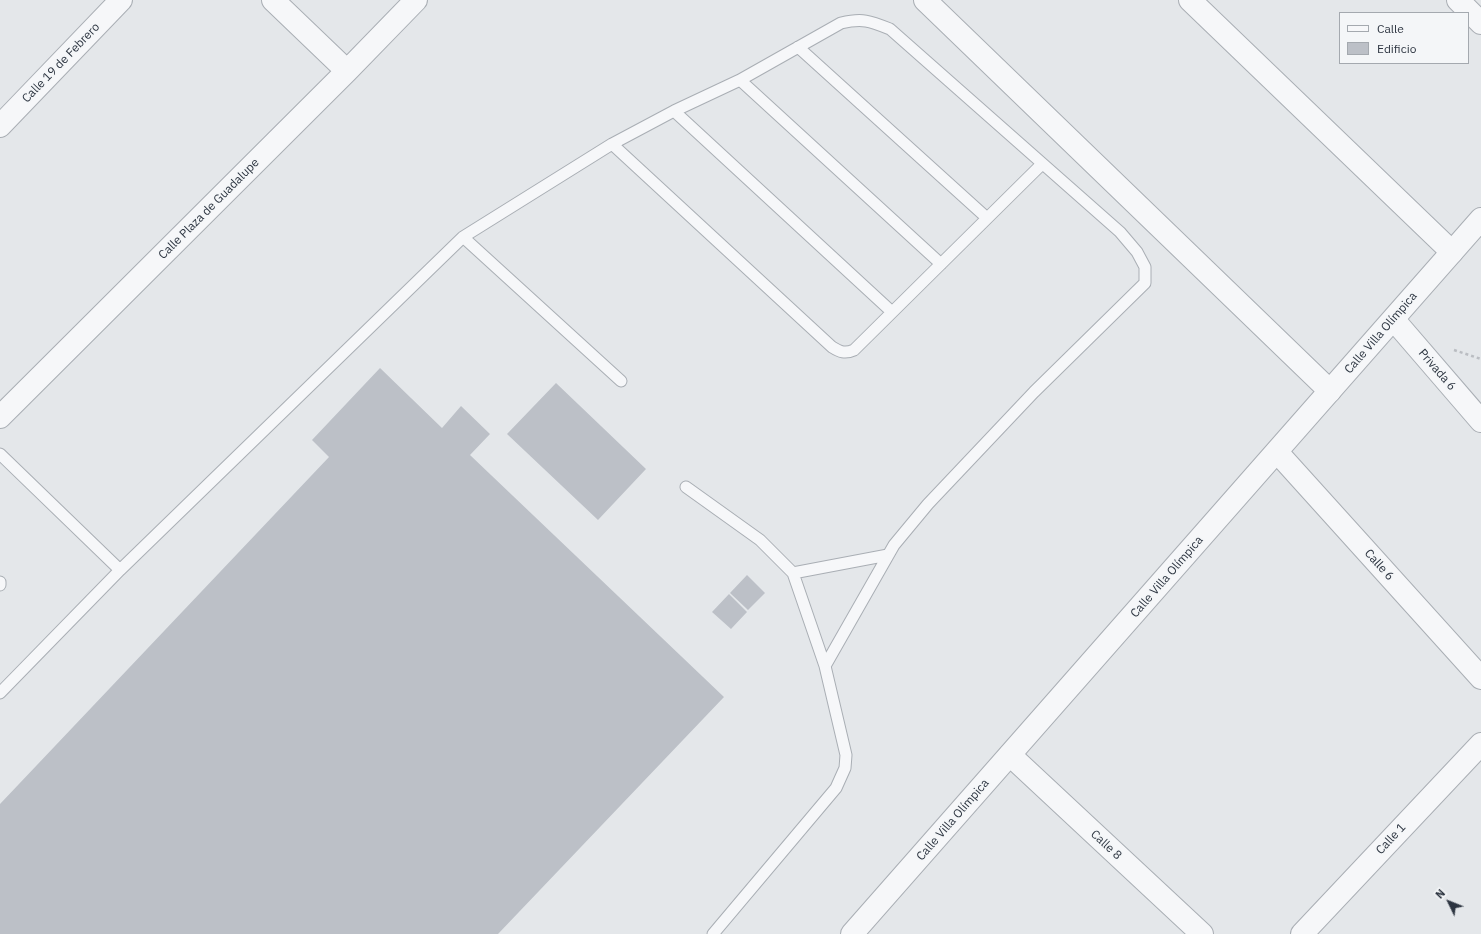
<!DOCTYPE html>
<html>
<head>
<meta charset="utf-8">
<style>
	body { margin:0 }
	#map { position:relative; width:1481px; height:934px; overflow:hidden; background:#e4e7ea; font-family:"IBM Plex Sans",sans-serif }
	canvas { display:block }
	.legend { position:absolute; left:1339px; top:12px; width:130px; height:52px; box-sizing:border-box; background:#f4f6f8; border:1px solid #a4a9af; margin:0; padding:5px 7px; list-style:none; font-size:12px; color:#2d3541 }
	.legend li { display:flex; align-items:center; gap:8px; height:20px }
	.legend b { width:20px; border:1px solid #a4a9af }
	.north { position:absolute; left:1429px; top:882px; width:40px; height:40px; -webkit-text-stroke:3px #f4f6f8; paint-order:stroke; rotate:313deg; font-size:11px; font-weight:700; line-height:16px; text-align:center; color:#2d3541 }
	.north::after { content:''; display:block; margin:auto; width:14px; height:18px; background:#2d3541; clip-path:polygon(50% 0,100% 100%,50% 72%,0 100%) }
</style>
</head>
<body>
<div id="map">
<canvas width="1481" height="934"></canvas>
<ul class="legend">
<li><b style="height:5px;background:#f6f7f9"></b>Calle</li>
<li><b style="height:11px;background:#bcc0c7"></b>Edificio</li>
</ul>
<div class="north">N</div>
</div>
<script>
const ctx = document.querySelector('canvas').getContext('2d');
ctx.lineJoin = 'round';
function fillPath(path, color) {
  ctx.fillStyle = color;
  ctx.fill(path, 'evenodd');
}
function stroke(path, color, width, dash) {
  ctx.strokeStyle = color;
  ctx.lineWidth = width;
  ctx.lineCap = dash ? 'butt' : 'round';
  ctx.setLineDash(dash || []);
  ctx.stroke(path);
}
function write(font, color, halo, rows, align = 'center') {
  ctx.font = font + ' "IBM Plex Sans",sans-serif';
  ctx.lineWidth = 3;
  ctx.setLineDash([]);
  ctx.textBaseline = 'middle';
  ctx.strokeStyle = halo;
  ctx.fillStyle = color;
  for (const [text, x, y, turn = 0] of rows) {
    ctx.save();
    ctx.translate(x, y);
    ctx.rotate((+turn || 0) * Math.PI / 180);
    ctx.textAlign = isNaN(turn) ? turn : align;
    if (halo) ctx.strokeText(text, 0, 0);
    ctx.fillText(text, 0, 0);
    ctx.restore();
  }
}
const building = new Path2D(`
	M380,368L442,428L461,406L490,434L470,455L724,697L498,934H0V804L329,457L312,440Z
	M556,383L646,469L598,520L507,434Z
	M747,575L765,593L748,610L730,593Z
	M729,594L747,612L731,629L712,612Z`);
const path = new Path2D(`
	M1454,350L1481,359`);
const service = new Path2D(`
	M798,47L987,218
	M740,80L941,264
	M674,111L892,312
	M612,144L832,347C840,352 845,354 854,350L1042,164
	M463,237L621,381
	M0,454L120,570
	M686,487L760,540L793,573L825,666L846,755L845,768L836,788L713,934
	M793,573L888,555
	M0,582V585
	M0,693L120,570L463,237L612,144L674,111L740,80L841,23C863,18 870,21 890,29L1120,232L1137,252L1145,267V283L1034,392L928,504L894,545L825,666`);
const minor = new Path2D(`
	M273,0L347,71
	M925,0L1330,391
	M1190,0L1452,252
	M1458,0L1481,23
	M0,126L121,0
	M1394,320L1481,421
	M0,417L347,71L416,0
	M1277,452L1481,678
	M1010,755L1202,934
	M1302,934L1481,744`);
const tertiary = new Path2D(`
	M852,934L1481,219`);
const streetNames = [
	["Calle 19 de Febrero",61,63,-46],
	["Calle Plaza de Guadalupe",209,209,-45],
	["Calle Villa Olímpica",1381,333,-49],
	["Privada 6",1437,370,49],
	["Calle 6",1379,565,48],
	["Calle Villa Olímpica",1167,577,-49],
	["Calle Villa Olímpica",953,820,-49],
	["Calle 1",1391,839,-47],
	["Calle 8",1106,845,43]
];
fillPath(building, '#bcc0c7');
stroke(service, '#a9aeb4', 13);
stroke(minor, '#a9aeb4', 24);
stroke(tertiary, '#a9aeb4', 24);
stroke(path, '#babdc2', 2.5, [3, 3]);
stroke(service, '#f6f7f9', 11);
stroke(minor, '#f6f7f9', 22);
stroke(tertiary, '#f6f7f9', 22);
write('12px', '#2d3541', '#f4f6f8', streetNames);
</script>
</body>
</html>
